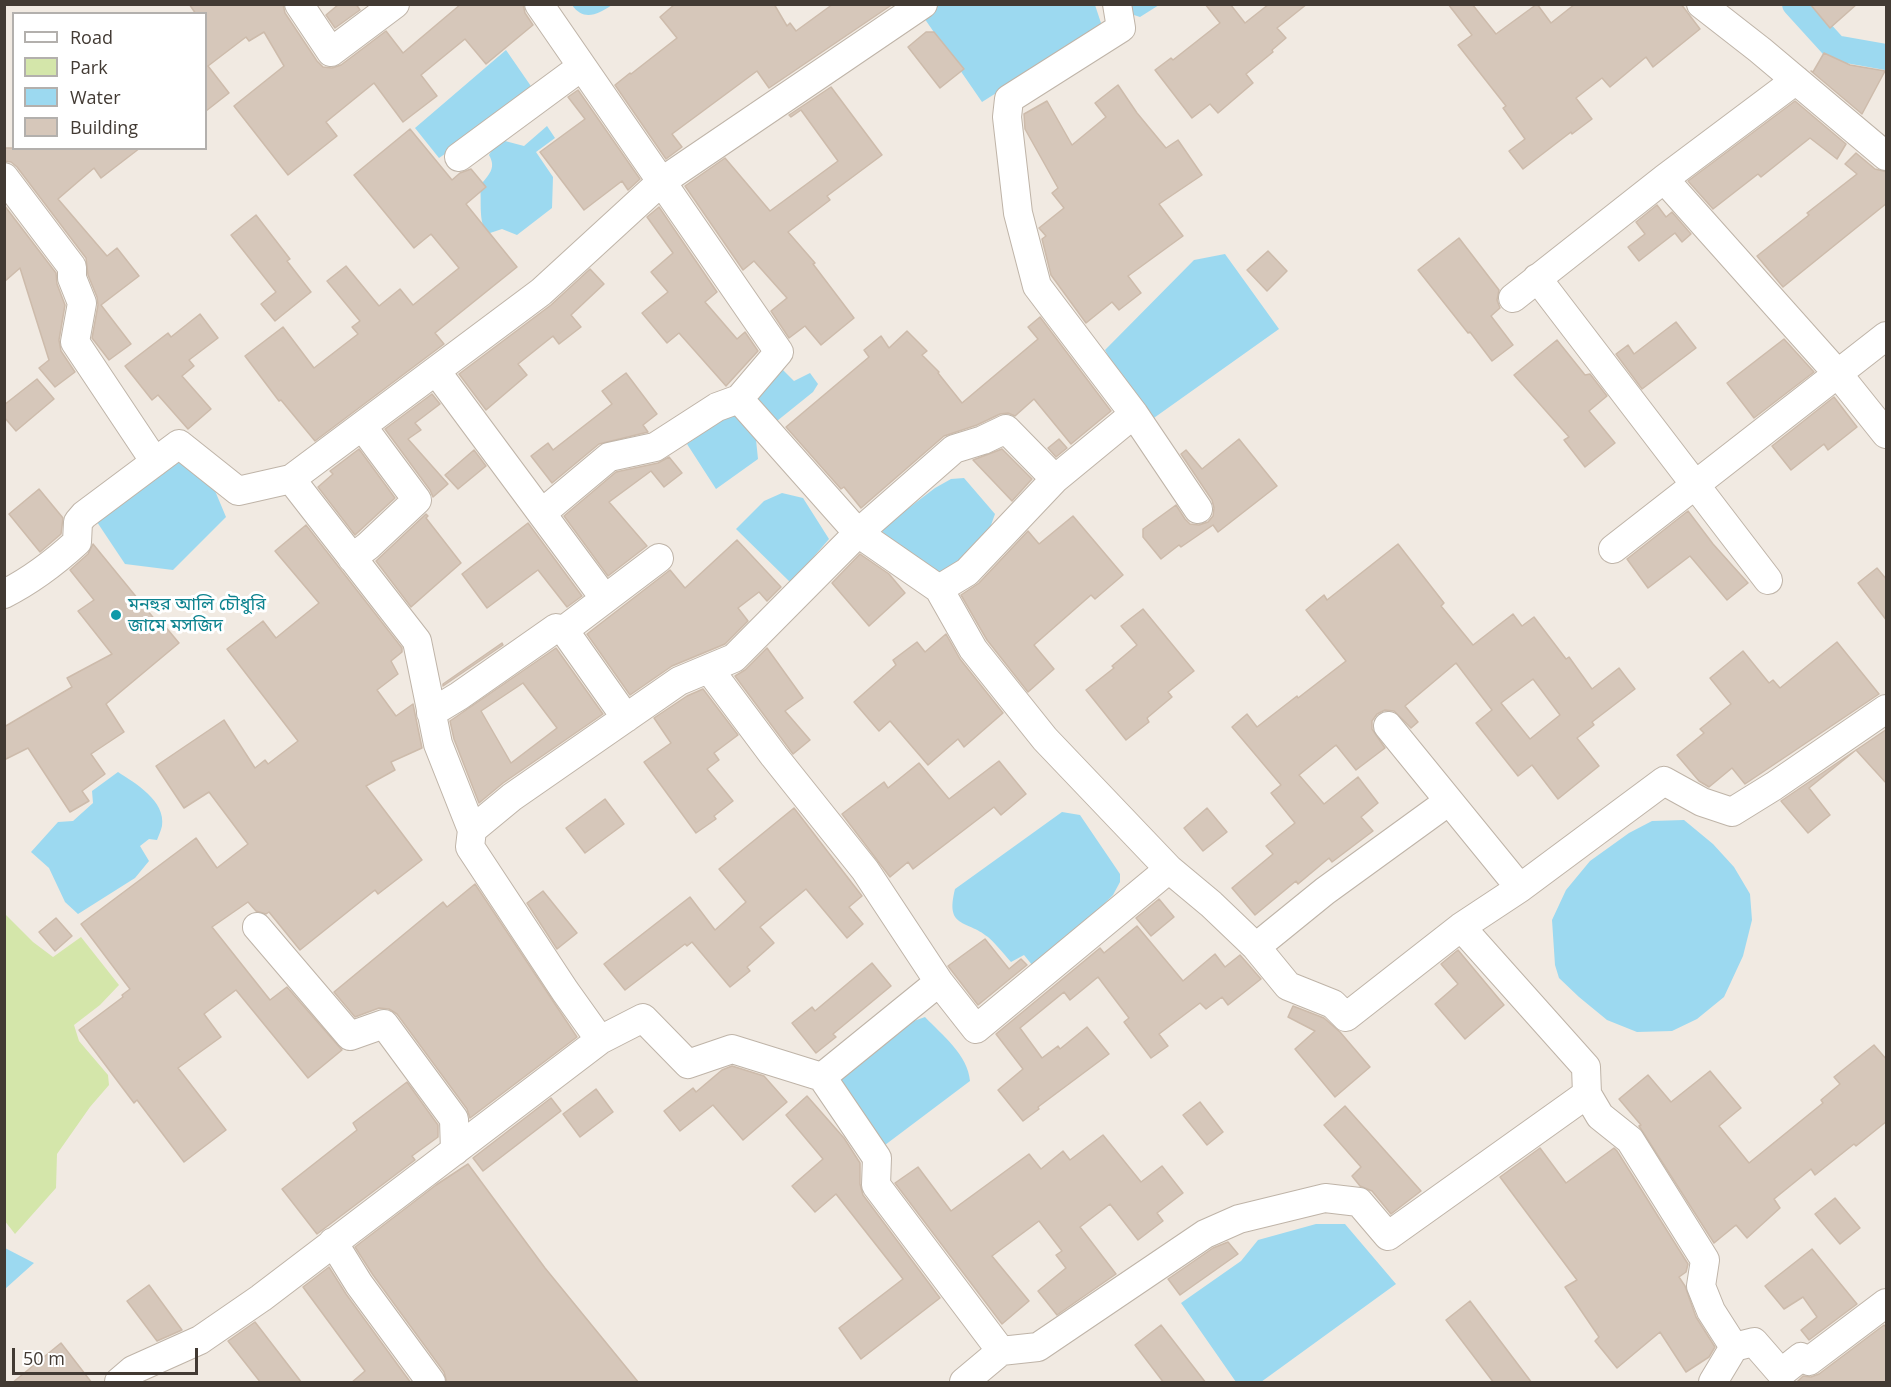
<!DOCTYPE html>
<html>
<head>
<meta charset="utf-8">
<style>
	body { margin:0 }
	#map { position:relative; width:1891px; height:1387px; overflow:hidden; background:#f1eae2; font-family:"Open Sans",sans-serif }
	canvas { display:block }
	.frame { position:absolute; inset:0; border:6px solid #423a33; pointer-events:none }
	.legend { position:absolute; left:12px; top:12px; width:195px; height:138px; box-sizing:border-box; background:#fff; border:2px solid #b3b0ad; margin:0; padding:8px 10px; list-style:none; font-size:18px; color:#423a33 }
	.legend li { display:flex; align-items:center; gap:12px; height:30px }
	.legend b { width:30px; border:2px solid #b3b0ad }
	.scale { position:absolute; left:12px; top:1348px; width:186px; height:27px; box-sizing:border-box; border:3px solid #423a33; border-top:0; padding-left:8px; font-size:18px; line-height:21px; white-space:nowrap; color:#423a33; -webkit-text-stroke:4px #fff; paint-order:stroke }
</style>
</head>
<body>
<div id="map">
<canvas width="1891" height="1387"></canvas>
<div class="frame"></div>
<ul class="legend">
<li><b style="height:8px;background:#fff"></b>Road</li>
<li><b style="height:16px;background:#d4e6aa"></b>Park</li>
<li><b style="height:16px;background:#9cd9f0"></b>Water</li>
<li><b style="height:16px;background:#d6c7ba"></b>Building</li>
</ul>
<div class="scale">50 m</div>
</div>
<script>
const ctx = document.querySelector('canvas').getContext('2d');
ctx.lineJoin = 'round';
function fillPath(path, color) {
  ctx.fillStyle = color;
  ctx.fill(path, 'evenodd');
}
function stroke(path, color, width, dash) {
  ctx.strokeStyle = color;
  ctx.lineWidth = width;
  ctx.lineCap = dash ? 'butt' : 'round';
  ctx.setLineDash(dash || []);
  ctx.stroke(path);
}
function write(font, color, halo, rows, align = 'center') {
  ctx.font = font + ' "Open Sans","Noto Sans Bengali",sans-serif';
  ctx.lineWidth = 6;
  ctx.setLineDash([]);
  ctx.textBaseline = 'middle';
  ctx.strokeStyle = halo;
  ctx.fillStyle = color;
  for (const [text, x, y, turn = 0] of rows) {
    ctx.save();
    ctx.translate(x, y);
    ctx.rotate((+turn || 0) * Math.PI / 180);
    ctx.textAlign = isNaN(turn) ? turn : align;
    if (halo) ctx.strokeText(text, 0, 0);
    ctx.fillText(text, 0, 0);
    ctx.restore();
  }
}
const green = new Path2D(`
	M5,914L33,942L53,957L81,937L119,985L100,1005L74,1025L79,1041L108,1075L109,1085L90,1107L57,1154L56,1188L15,1234L4,1220Z`);
const water = new Path2D(`
	M932,4L1095,5L1102,26L982,102L920,12Z
	M572,5H612C598,14 584,22 572,5Z
	M1123,5H1159L1140,17L1128,13Z
	M506,50L535,92L439,158L415,128Z
	M547,126L555,138L536,152L553,177L552,208L517,235L502,229L487,234C478,220 482,202 480,186C488,175 497,169 489,155L493,148L505,141L524,146Z
	M1225,254L1279,329L1151,420L1130,398L1105,350L1194,260Z
	M783,370L794,381L810,373L818,384L813,392L772,425L752,403L775,372Z
	M734,411L755,430L758,459L716,489L687,444Z
	M183,459L213,486L226,517L173,570L125,564L93,516Z
	M964,478L995,514L990,528L941,578L889,542L881,529L935,488L951,479Z
	M782,493L803,498L829,539L791,583L736,529L764,501Z
	M118,772C135,783 166,801 162,826C161,830 159,835 157,840L149,839L140,846L149,861L135,878L78,914L65,902L49,868L31,852L58,822L73,821L93,803L92,791Z
	M1062,812L1080,815L1120,874V882L1113,895L1037,971L1024,955L1011,962C1004,954 996,944 988,937C966,919 945,929 955,889Z
	M1684,820L1713,844L1734,867L1750,894L1752,920L1743,956L1724,997L1697,1019L1672,1031L1637,1032L1607,1020L1579,997L1559,978L1555,965L1552,920L1566,890L1590,861L1629,833L1652,821Z
	M925,1017C942,1035 968,1055 970,1081L885,1145L836,1084L911,1022Z
	M1316,1224H1345L1396,1284L1261,1382H1236L1181,1303L1241,1261L1258,1240Z
	M5,1248L34,1263L5,1289H4Z`);
const canal = new Path2D(`
	M1795,4L1835,48L1886,57`);
const building = new Path2D(`
	M189,4H283L285,13L317,61L323,67L332,68L341,65L386,31L403,53L461,4H523L525,13L533,25L486,64L465,39L421,75L437,96L403,122L374,83L326,122L337,136L288,175L234,106L284,66L264,32L249,41L246,37L208,66L229,93L206,111V14H196Z
	M339,4H356L360,10L335,28L326,15Z
	M675,4H774L787,26L790,23L796,31L833,4H893L769,88L757,71L672,134L682,147L666,159L615,85L630,73L631,74L677,38L660,17Z
	M1205,4H1230L1245,23L1269,4H1307L1277,28L1286,38L1272,50L1273,52L1246,74L1253,83L1218,113L1210,104L1192,118L1155,70L1171,58L1173,60L1220,23Z
	M1448,4H1472L1496,34L1537,4L1551,23L1575,4H1681L1700,29L1653,67L1646,57L1610,87L1602,78L1576,98L1592,119L1572,134L1571,132L1523,169L1509,151L1525,139L1503,108L1506,106L1458,45L1472,35Z
	M1810,4H1857L1830,28Z
	M926,32H934L964,69L940,88L908,47Z
	M1824,53L1850,65L1885,71L1862,114L1811,71L1813,72Z
	M1118,85L1137,113L1166,148L1178,140L1202,175L1159,204L1183,236L1128,276L1141,293L1119,310L1112,302L1086,323L1051,275L1042,239L1046,236L1039,228L1064,208L1052,193L1058,188L1025,129L1024,114L1047,101L1072,145L1106,117L1095,103Z
	M831,87L882,155L827,196L830,200L788,232L815,263L813,264L854,318L821,345L805,326L789,338L771,311L787,298L754,261L743,270L685,186L725,158L770,211L838,161L801,110L791,117L789,115Z
	M578,90L640,179L628,190L622,181L584,210L540,152L585,119L568,97Z
	M1795,101L1846,144L1837,159L1810,138L1761,177L1758,174L1713,209L1688,181Z
	M410,129L452,180L460,173L471,169L486,187L466,204L517,267L435,333L444,344L315,441L281,400L279,401L245,356L283,327L314,368L358,334L352,327L360,321L327,281L346,266L379,306L400,289L413,305L459,268L431,234L414,248L354,175Z
	M4,148H140L101,178L94,168L58,199L107,256L117,248L139,276L101,305L131,344L109,360L92,338L98,305L97,297L88,275L86,258L17,167L11,162L4,161Z
	M1856,153L1875,169L1887,172V203L1783,287L1757,256L1809,215L1807,213L1857,174L1845,164Z
	M4,205L56,273L57,284L65,305L59,340L61,351L75,372L55,387L39,368L49,360L20,268L4,282Z
	M1657,205L1666,217L1672,212L1691,234L1682,242L1675,233L1639,261L1628,247L1645,234L1636,222Z
	M659,207L717,292L705,302L737,339L745,332L758,351L726,386L679,333L667,343L642,313L668,292L651,272L673,253L647,217Z
	M256,215L290,259L287,261L311,292L275,321L261,304L276,292L231,235Z
	M1459,238L1499,290L1497,300L1500,308L1491,316L1513,345L1492,361L1470,332L1468,333L1418,270Z
	M1268,251L1287,271L1267,291L1247,270Z
	M590,269L604,284L571,315L581,327L559,344L553,336L518,364L527,375L486,410L459,374L551,305Z
	M200,314L218,338L189,360L194,366L182,376L211,409L188,429L158,395L152,400L125,366L168,333L171,337Z
	M1040,317L1111,411L1071,444L1034,399L1015,416L1008,413L1000,414L977,425L944,436L861,508L844,487L841,489L786,427L869,357L864,350L881,336L889,348L907,331L927,351L922,355L939,372L938,373L962,403L1038,339L1028,327Z
	M1676,322L1696,348L1642,389L1616,354L1628,345L1634,354Z
	M1784,339L1814,372L1754,418L1727,383Z
	M1557,340L1585,375L1590,374L1607,396L1589,411L1615,443L1585,467L1564,440L1569,437L1514,375Z
	M626,373L657,414L643,425L648,432L599,444L552,483L531,456L548,443L553,450L612,404L602,391Z
	M37,379L54,399L16,431L4,417V405Z
	M432,394L440,404L415,423L421,430L408,439L448,484L433,497L430,490L385,429Z
	M1834,397L1857,427L1828,450L1824,444L1791,470L1772,446Z
	M1059,439L1067,448L1056,457L1048,448Z
	M1239,439L1277,486L1218,532L1213,525L1181,547L1179,545L1161,559L1143,537V529L1176,505L1185,519L1190,524L1199,525L1208,522L1213,516L1214,508L1212,500L1181,454L1186,450L1202,469Z
	M359,449L395,498L355,535L318,487L333,474L330,471Z
	M1002,449L1032,479L1012,501L973,460Z
	M474,450L486,466L458,489L445,475Z
	M669,457L682,473L664,487L651,471L609,502L647,546L608,576L564,516L616,472L658,463Z
	M39,489L63,518L61,534L40,552L9,514Z
	M1688,511L1713,544L1748,583L1727,600L1690,556L1648,588L1627,559Z
	M426,514L428,516L426,518L461,563L411,607L376,561Z
	M1073,516L1123,575L1095,599L1091,595L1034,645L1054,669L1028,692L987,640L961,595L979,583L1028,531L1039,544Z
	M528,523L582,596L567,607L538,570L487,608L462,574Z
	M306,525L402,648V652L391,661L398,674L377,690L396,716L413,704L422,748L391,762L395,770L366,786L422,860L378,894L375,890L300,950L269,912L266,914L256,911L248,902L212,927L270,1000L287,987L342,1050L308,1078L236,990L204,1014L221,1037L178,1068L226,1130L184,1162L137,1100L134,1103L79,1030L123,997L122,995L130,989L81,924L196,838L217,868L248,844L209,792L184,808L156,766L224,720L255,768L265,760L268,764L298,741L227,649L263,621L276,638L319,603L275,551Z
	M737,540L781,587L767,601L759,592L738,608L748,621L725,644L672,666L630,695L587,634L670,570L685,588Z
	M93,544L156,621L159,619L179,643L106,704L124,732L91,754L105,774L82,791L89,801L70,812L28,748L4,760V727L72,687L67,678L112,654L78,611L94,600L70,570L88,554Z
	M1398,544L1444,603L1441,606L1473,645L1513,614L1522,626L1534,617L1566,659L1569,657L1592,689L1619,668L1635,689L1592,722L1594,725L1577,738L1599,766L1558,799L1532,765L1518,776L1476,723L1492,710L1456,663L1405,706L1418,722L1411,728L1394,711L1385,710L1377,714L1372,721V729L1385,748L1356,770L1336,745L1299,775L1324,804L1358,777L1378,803L1361,817L1373,831L1332,862L1329,858L1298,884L1296,881L1255,915L1232,888L1273,854L1266,846L1295,823L1271,793L1281,785L1232,727L1247,714L1257,727L1297,696L1298,698L1346,661L1306,610L1324,595L1327,600ZM1533,679L1560,715L1530,739L1501,703Z
	M860,554L889,574L905,593L869,626L832,583Z
	M1877,568L1887,580V621L1858,583Z
	M1143,609L1194,671L1168,692L1172,697L1147,718L1149,722L1126,740L1086,690L1114,668L1112,666L1137,645L1121,626Z
	M946,634L960,659L1003,713L964,747L958,739L928,765L890,721L879,731L854,702L896,665L893,660L917,642L925,652Z
	M1837,642L1879,694L1745,784L1732,768L1709,787L1699,781L1677,755L1704,733L1700,729L1731,704L1710,678L1743,651L1769,683L1773,680L1780,688Z
	M502,643L503,645L443,686V684Z
	M556,648L603,714L503,783L479,803L454,739L450,721ZM523,683L557,728L511,763L481,711Z
	M767,648L803,698L785,711L810,740L793,754L735,676L745,670Z
	M703,689L738,735L714,753L719,760L707,769L733,801L714,816L716,819L696,833L644,762L671,743L654,718L687,696Z
	M1887,729V784L1856,750L1809,788L1830,815L1808,833L1781,801Z
	M999,761L1026,794L1001,815L994,807L913,869L908,862L890,877L842,814L884,782L888,788L919,763L949,799Z
	M605,799L624,824L585,853L566,828Z
	M794,808L862,896L849,907L863,924L847,938L806,889L760,927L774,943L747,967L750,971L730,987L692,942L687,946L685,944L625,990L604,964L690,897L715,930L746,902L719,869Z
	M1207,808L1227,832L1203,851L1184,828Z
	M475,884L577,1037L470,1118L467,1109L397,1014L389,1009L379,1008L355,1017L334,992L443,902L447,907Z
	M543,891L577,933L557,949L527,903Z
	M1159,899L1174,917L1151,936L1136,918Z
	M56,918L72,936L55,951L39,932Z
	M1137,926L1183,981L1215,954L1225,967L1240,955L1261,979L1228,1005L1222,997L1206,1009L1200,1003L1159,1034L1168,1046L1151,1058L1124,1022L1129,1018L1098,977L1070,1000L1064,992L1020,1028L1042,1058L1058,1046L1060,1049L1087,1027L1109,1054L1038,1107L1039,1109L1023,1121L998,1090L1023,1069L996,1034L1100,948L1104,953Z
	M985,939L1009,969L1021,959L1027,965L978,1005L948,966Z
	M1458,950L1504,1005L1465,1039L1435,1004L1458,984L1441,964Z
	M872,963L891,986L833,1034L836,1037L816,1053L792,1023L812,1007L815,1011Z
	M1293,1006L1324,1018L1340,1032L1370,1067L1335,1097L1295,1049L1315,1031L1288,1017Z
	M1874,1045L1887,1060V1121L1856,1146L1854,1144L1815,1175L1811,1169L1774,1199L1780,1208L1747,1238L1736,1225L1714,1243L1639,1126L1641,1125L1619,1099L1648,1075L1671,1102L1710,1071L1741,1108L1719,1126L1749,1163L1823,1103L1821,1100L1840,1084L1834,1077Z
	M732,1066L764,1076L787,1102L743,1140L713,1105L680,1131L664,1111L693,1088L696,1092L722,1070Z
	M407,1082L438,1125V1137L412,1156L415,1160L317,1234L282,1189L357,1130L353,1123Z
	M596,1089L613,1112L580,1137L563,1114Z
	M807,1096L844,1138L860,1163V1184L863,1195L940,1298L861,1359L839,1328L903,1279L836,1194L815,1212L792,1186L823,1159L786,1115Z
	M551,1098L561,1111L483,1171L473,1158Z
	M1200,1102L1223,1132L1207,1145L1183,1115Z
	M1345,1106L1421,1191L1391,1214L1372,1191L1360,1186L1352,1176L1361,1167L1324,1125Z
	M1103,1135L1141,1182L1162,1166L1183,1193L1157,1213L1163,1221L1138,1240L1110,1204L1080,1227L1116,1274L1057,1315L1038,1291L1066,1268L1056,1255L1062,1251L1039,1221L992,1256L1029,1301L1002,1324L895,1183L918,1167L951,1211L1029,1154L1041,1169L1063,1151L1070,1160Z
	M1540,1148L1566,1183L1614,1148L1617,1151L1688,1264L1686,1272L1679,1277L1685,1286L1696,1317L1715,1347L1709,1357L1686,1372L1660,1332L1617,1368L1595,1341L1599,1337L1565,1287L1577,1280L1500,1177Z
	M468,1164L545,1268L639,1383H447L444,1372L373,1275L355,1247L436,1185Z
	M1835,1198L1860,1228L1840,1244L1815,1214Z
	M1228,1242L1238,1254L1180,1295L1168,1279L1213,1248Z
	M1812,1249L1857,1304L1809,1340L1801,1330L1817,1317L1803,1297L1784,1309L1765,1286Z
	M329,1267L346,1294L411,1383H351L365,1371L303,1287Z
	M149,1285L182,1330L157,1341L127,1301Z
	M1470,1301L1532,1383H1494L1446,1320Z
	M255,1322L302,1383H261L228,1341Z
	M1161,1325L1206,1383H1164L1135,1345Z
	M1884,1325L1887,1328V1383H1796L1803,1376L1811,1377L1819,1374Z
	M61,1343L92,1383H12Z`);
const minor = new Path2D(`
	M299,4L331,52L395,4
	M539,4L779,352L739,399L858,533L939,589L967,572L1055,479L1134,414
	M1117,4L1121,28L1009,99L1007,117L1018,213L1037,286L1134,414L1198,509
	M1701,4L1760,50L1886,156
	M459,157L581,67
	M4,177L72,267V278L82,303L75,342L155,462
	M1664,179L1838,374L1886,434
	M1537,278L1768,580
	M1513,298L1664,179L1796,80
	M436,371L605,599
	M291,479L541,292L661,182L923,4
	M542,513L609,457L655,447L717,407L739,399
	M1613,549L1886,336
	M352,558L368,546L417,500L362,426
	M4,594C32,580 54,563 77,542L78,522L84,515L179,444L238,491L291,479L417,641L438,744L472,830L470,847L565,991L600,1040
	M709,669L774,756L865,870L939,982
	M431,713L459,696L556,628L564,630
	M626,718L564,630L659,558
	M1388,726L1520,888L1664,781L1702,802L1732,812L1774,786L1886,709
	M472,830L512,797L679,681L734,658L858,533L954,449L983,440L1006,429L1055,479
	M1169,869L1211,904L1256,947L1288,986L1333,1004L1346,1017L1461,927L1520,888
	M257,927L350,1036L384,1024L454,1119L455,1151
	M1461,927L1586,1067L1587,1094L1600,1116L1630,1140L1705,1260L1701,1286L1711,1311L1734,1347L1713,1382
	M1256,947L1325,891L1449,801
	M822,1077L939,982L976,1029L1169,869L1045,739L973,649L939,589
	M333,1242L359,1284L431,1382
	M1734,1347L1754,1342L1781,1373L1801,1357L1809,1361L1886,1303
	M119,1382L133,1370L200,1340L261,1298L600,1040L643,1018L688,1064L732,1049L822,1077L877,1158L876,1185L1001,1351L1038,1347L1205,1234L1239,1219L1325,1198L1359,1202L1388,1236L1587,1094
	M964,1382L1001,1351`);
const markers = [
	[116,615,6,"#0f9aa8"]
];
const cultureNames = [
	["মনহুর আলি চৌধুরি",128,605],
	["জামে মসজিদ",128,626]
];
fillPath(green, '#d4e6aa');
fillPath(water, '#9cd9f0');
stroke(canal, '#9cd9f0', 26);
fillPath(building, '#d6c7ba');
stroke(building, '#cdbbab', 1.5);
stroke(minor, '#bfb4a8', 30);
stroke(minor, '#fff', 28);
for (const [x, y, r, color] of markers) {
  const dot = new Path2D();
  dot.arc(x, y, r, 0, 2 * Math.PI);
  ctx.fillStyle = color;
  ctx.fill(dot);
  stroke(dot, '#fff', 2);
}
write('18px', '#0d838f', '#fff', cultureNames, 'left');
</script>
</body>
</html>
